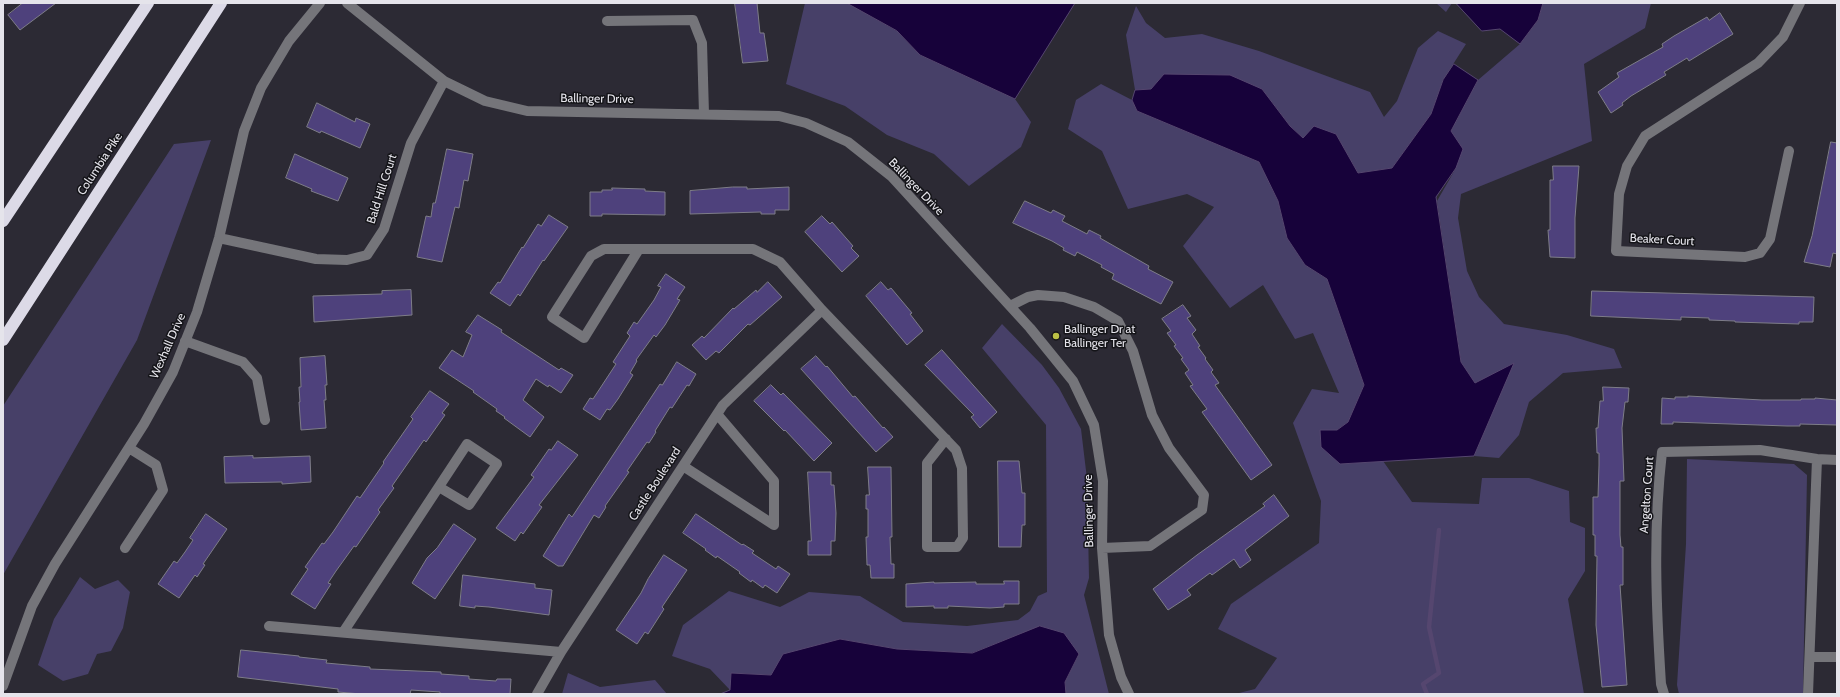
<!DOCTYPE html>
<html>
<head>
<meta charset="utf-8">
<style>
	body { margin:0 }
	#map { position:relative; width:1840px; height:697px; overflow:hidden; background:#2c2a34; font-family:Cabin,sans-serif }
	canvas { display:block }
	.frame { position:absolute; inset:0; border:4px solid #e5e4eb; pointer-events:none }
</style>
</head>
<body>
<div id="map">
<canvas width="1840" height="697"></canvas>
<div class="frame"></div>
</div>
<script>
const ctx = document.querySelector('canvas').getContext('2d');
ctx.lineJoin = 'round';
function fillPath(path, color) {
  ctx.fillStyle = color;
  ctx.fill(path, 'evenodd');
}
function stroke(path, color, width, dash) {
  ctx.strokeStyle = color;
  ctx.lineWidth = width;
  ctx.lineCap = dash ? 'butt' : 'round';
  ctx.setLineDash(dash || []);
  ctx.stroke(path);
}
function write(font, color, halo, rows, align = 'center') {
  ctx.font = font + ' Cabin,sans-serif';
  ctx.lineWidth = 3;
  ctx.setLineDash([]);
  ctx.textBaseline = 'middle';
  ctx.strokeStyle = halo;
  ctx.fillStyle = color;
  for (const [text, x, y, turn = 0] of rows) {
    ctx.save();
    ctx.translate(x, y);
    ctx.rotate((+turn || 0) * Math.PI / 180);
    ctx.textAlign = isNaN(turn) ? turn : align;
    if (halo) ctx.strokeText(text, 0, 0);
    ctx.fillText(text, 0, 0);
    ctx.restore();
  }
}
const green = new Path2D(`
	M805,3H847L897,31L920,55L1015,99L1031,122L1021,147L969,186L934,154L887,135L845,106L786,84Z
	M1436,3H1452L1446,12Z
	M1543,3H1651L1645,28L1584,64L1592,141L1461,194L1458,218L1467,271L1479,297L1504,324L1567,335L1614,349L1622,368L1563,373L1529,402L1519,435L1499,458L1474,456L1513,364L1475,384L1461,362L1437,201L1456,168L1451,131L1478,80L1520,44L1538,20Z
	M1136,6L1146,23L1165,38L1202,34L1259,51L1370,92L1384,117L1397,101L1418,48L1438,31L1466,44L1443,80L1431,114L1392,168L1358,173L1336,134L1303,138L1290,126L1262,89L1135,90L1126,35Z
	M1101,84L1132,100L1137,111L1259,162L1278,201L1287,238L1305,265L1327,279L1364,385L1348,422L1337,430L1340,464L1383,461L1412,502L1479,504L1482,478H1529L1569,491L1570,522L1585,528V571L1568,599L1584,694H1235L1255,689L1277,658L1218,629L1231,604L1319,543L1321,501L1293,423L1312,389L1339,393L1313,333L1295,339L1263,285L1230,308L1183,246L1214,207L1187,194L1128,209L1102,151L1068,129L1076,100Z
	M211,140L137,340L3,575V406L174,144Z
	M1002,324L1042,365L1059,388L1081,429L1087,479L1089,578L1084,595L1109,694H1066L1065,682L1079,654L1040,626L972,653L897,649L840,639L772,675L732,673L730,690L710,669L672,656L683,625L729,591L780,607L809,592L860,596L903,622L967,626L1018,620L1030,611L1038,596L1047,592L1046,425L982,348Z
	M1687,459L1794,464L1807,475L1803,694H1679L1677,685L1686,544Z
	M80,577L95,589L118,580L130,592L123,628L111,651L97,654L88,674L63,681L38,665L54,619Z
	M568,673L600,687L655,680L667,694H562Z`);
const water = new Path2D(`
	M847,3H1075L1015,99L920,55L897,31Z
	M1456,3H1543L1538,20L1520,44L1500,29L1482,31Z
	M1454,64L1478,80L1451,131L1463,149L1456,168L1436,197L1461,362L1475,383L1514,363L1474,456L1340,464L1321,447L1320,430H1337L1348,422L1364,385L1327,279L1305,265L1287,238L1278,201L1259,162L1137,111L1132,100L1135,90L1151,89L1164,74L1230,75L1262,89L1290,126L1303,138L1314,126L1336,134L1358,173L1392,168L1431,114L1443,80Z
	M1040,626L1064,633L1079,654L1065,682L1066,694H720L730,690L731,673L771,675L783,654L840,639L897,649L972,653Z`);
const stream = new Path2D(`
	M1427,694L1423,684L1439,673L1429,627L1439,530`);
const building = new Path2D(`
	M23,3H56L20,30L8,15Z
	M735,3H757L760,33H764L768,61L743,63Z
	M1720,13L1733,34L1689,61L1687,58L1664,72L1666,75L1631,96L1622,103L1623,105L1611,113L1598,92L1619,77L1617,73L1663,47L1662,44L1674,36L1707,17L1709,20Z
	M317,103L355,122L356,118L370,124L360,148L321,131L320,133L307,127Z
	M1831,142L1837,143V254L1833,253L1830,267L1804,262L1812,236Z
	M447,149L473,154L468,181L464,180L459,208L455,207L442,262L417,257L426,216L431,217L433,203H435Z
	M295,154L348,178L338,201L311,191L312,189L286,178Z
	M1553,166H1579L1575,218V258L1550,257L1548,230H1550V180H1553Z
	M733,187H747V189L789,187V210H775V214H761V212L690,214V191Z
	M612,188L645,189V191L665,192V215L602,214V216H590V192H602V190H612Z
	M1025,201L1051,213L1053,210L1065,216L1062,221L1087,234L1089,230L1101,236L1100,238L1149,266L1148,269L1173,282L1161,304L1112,279L1114,274L1101,267L1102,265L1077,252L1075,256L1063,250L1064,248L1052,241L1013,223Z
	M549,215L568,227L544,261L543,260L520,296L518,294L510,306L490,293L498,282L500,283L522,247L523,248L538,224L541,226Z
	M822,216L830,224L832,222L853,246L851,248L859,256L842,272L805,232Z
	M666,274L685,287L677,299L680,300L665,325L656,337L654,335L636,360L637,361L630,373L633,375L618,399L610,410L607,409L600,420L583,409L590,398L593,399L616,364L613,362L630,336L627,333L634,322L637,324L654,300L661,287L658,286Z
	M768,282L782,297L750,325L748,324L719,353L716,351L706,360L692,345L702,336L704,338L733,308L734,309L756,290L757,292Z
	M881,282L888,290L891,288L912,313L910,314L923,331L907,345L866,296Z
	M411,290L412,315L314,322L313,296L382,294V291Z
	M1592,291L1814,297L1813,322H1799V324L1735,322V321L1709,320V318L1681,317V320L1591,316Z
	M1183,305L1191,316L1187,318L1196,330L1192,334L1200,346L1198,347L1206,358L1205,359L1213,370L1211,372L1219,383L1215,385L1272,465L1251,480L1202,412L1207,409L1190,386L1193,385L1185,373L1189,370L1181,359L1183,358L1174,346L1176,345L1167,333L1171,331L1162,319Z
	M478,315L502,330L501,332L559,370L561,368L573,375L561,393L549,385L548,387L536,379L523,400L544,417L530,437L504,418L505,417L496,411L497,409L473,392L474,391L439,368L452,350L463,357L472,335L466,332Z
	M942,350L997,412L980,428L971,417L974,415L925,365Z
	M325,356L327,385H325L326,400H324L326,428L301,430L299,402H300L299,387H301L300,358Z
	M816,356L826,367L827,366L853,397L855,396L883,428L884,427L893,437L876,452L801,369Z
	M677,362L696,374L689,386L687,385L672,408L670,407L655,431L656,432L649,443L647,442L627,471L629,472L605,506L606,507L599,518L594,515L563,566H558L543,556L569,514L572,517L660,384L662,385Z
	M771,385L781,395L783,393L832,443L814,461L785,430L784,431L754,401Z
	M1603,387L1629,388L1628,402H1625L1622,428L1624,481H1620V535L1621,547H1623V585H1620L1627,685L1602,687L1596,625L1597,556H1595V535H1593V497H1598L1599,465V453H1597L1596,428H1598L1600,401H1603Z
	M430,391L449,404L442,413L445,415L426,442L424,440L392,486L394,488L378,510L380,512L356,547L354,546L336,571L328,583L331,584L315,609L291,594L308,569L305,567L322,543L324,544L333,532L357,496L360,498L384,463L383,462L413,419L411,417Z
	M1688,396L1762,400H1801V399H1815V398L1837,400V425L1800,424V426H1787L1673,422V424H1661L1662,398L1675,399V397H1688Z
	M558,441L578,455L539,505L542,507L523,534L521,532L515,541L496,528L534,477L531,475L549,449L551,450Z
	M253,456V458L310,456L311,482L282,484V482L225,483L224,457Z
	M998,461H1019L1022,493H1025V525H1022L1021,547H999Z
	M868,467H891L892,537H890L891,564H894V578H871L870,565H867L866,537H868V509H866V495H869Z
	M808,472H831V485H834L836,513L835,541H831V555H808V541H811Z
	M1274,495L1289,516L1245,550L1251,560L1240,568L1234,559L1212,575L1210,573L1187,590L1191,595L1168,610L1153,589L1197,555L1265,506L1263,504Z
	M206,514L227,529L203,564L205,565L197,577L195,575L179,598L158,584L174,561L177,563L185,552L193,540L190,538Z
	M696,514L742,545L743,544L754,551L752,553L776,569L778,566L790,574L777,593L765,585L763,588L752,580L751,582L739,573L740,572L717,556L716,558L705,550L706,549L683,533Z
	M454,524L476,539L435,599L412,583L427,558L437,548Z
	M664,555L687,570L662,607L664,609L648,634L645,632L637,644L616,630L641,593L648,579Z
	M463,575L535,584V588L552,590L549,615L489,607L475,606V608L460,606Z
	M1004,581H1019V604H1004V607L990,608L948,606V608H934V606L906,607V584L934,582V583L976,582V584H1004Z
	M241,650L299,656V657L327,660L326,663L370,667V669L441,672V674L469,676V679L496,681L497,679H511L510,694H440V692L411,690L410,694H361L338,692V689L238,677Z`);
const minor = new Path2D(`
	M347,3L444,81L485,101L527,111L779,116L806,123L848,142L891,176L1030,328L1073,381L1094,425L1103,481L1102,548L1109,635L1121,677L1129,694
	M607,21L693,20L702,43L704,114
	M1789,151L1770,239L1760,253L1745,257L1616,251L1619,194L1627,166L1645,136L1758,63L1783,37L1800,3
	M219,238L316,259L347,260L367,255L384,229L411,143L444,81
	M639,249L584,338L552,317L591,256L604,249H753L780,262L822,310L956,450L962,468L963,538L957,547H927V463L946,439
	M1010,306L1028,297L1038,295L1064,297L1094,307L1118,321L1133,351L1152,415L1169,448L1204,495L1202,510L1150,546L1102,548
	M185,341L243,362L257,378L265,420
	M683,466L774,525V481L717,414
	M125,548L163,490L156,465L129,448
	M269,626L561,652
	M344,631L467,444L497,464L469,505L439,487
	M1811,657H1837
	M3,686L32,606L55,564L144,424L173,372L197,312L219,238L244,131L261,88L289,41L320,3
	M537,694L561,652L723,405L822,310
	M1664,694L1661,684C1656,606 1653,529 1662,452L1760,450L1817,459L1837,460
	M1808,694L1817,459`);
const highway = new Path2D(`
	M3,221L148,3
	M3,340L221,3`);
const markers = [
	[1056,336,4,"#bbc045"]
];
const streetNames = [
	["Ballinger Drive",597,99,1],
	["Columbia Pike",100,164,-57],
	["Ballinger Drive",916,187,46],
	["Bald Hill Court",382,189,-72],
	["Beaker Court",1662,240,3],
	["Wexhall Drive",168,346,-66],
	["Castle Boulevard",655,484,-57],
	["Angelton Court",1647,495,-86],
	["Ballinger Drive",1089,511,-91]
];
const poiNames = [
	["Ballinger Dr at",1064,329],
	["Ballinger Ter",1064,343]
];
fillPath(green, '#474068');
fillPath(water, '#17023a');
stroke(water, '#55466f', 1);
stroke(stream, '#55466f', 4.5);
fillPath(building, '#4e417c');
stroke(building, '#7e7d88', 1);
stroke(minor, '#75757a', 10);
stroke(highway, '#dcdae7', 12);
for (const [x, y, r, color] of markers) {
  const dot = new Path2D();
  dot.arc(x, y, r, 0, 2 * Math.PI);
  ctx.fillStyle = color;
  ctx.fill(dot);
  stroke(dot, '#141418', 1.5);
}
write('12px', '#e5e4eb', '#141418', streetNames);
write('12px', '#e5e4eb', '#141418', poiNames, 'left');
</script>
</body>
</html>
